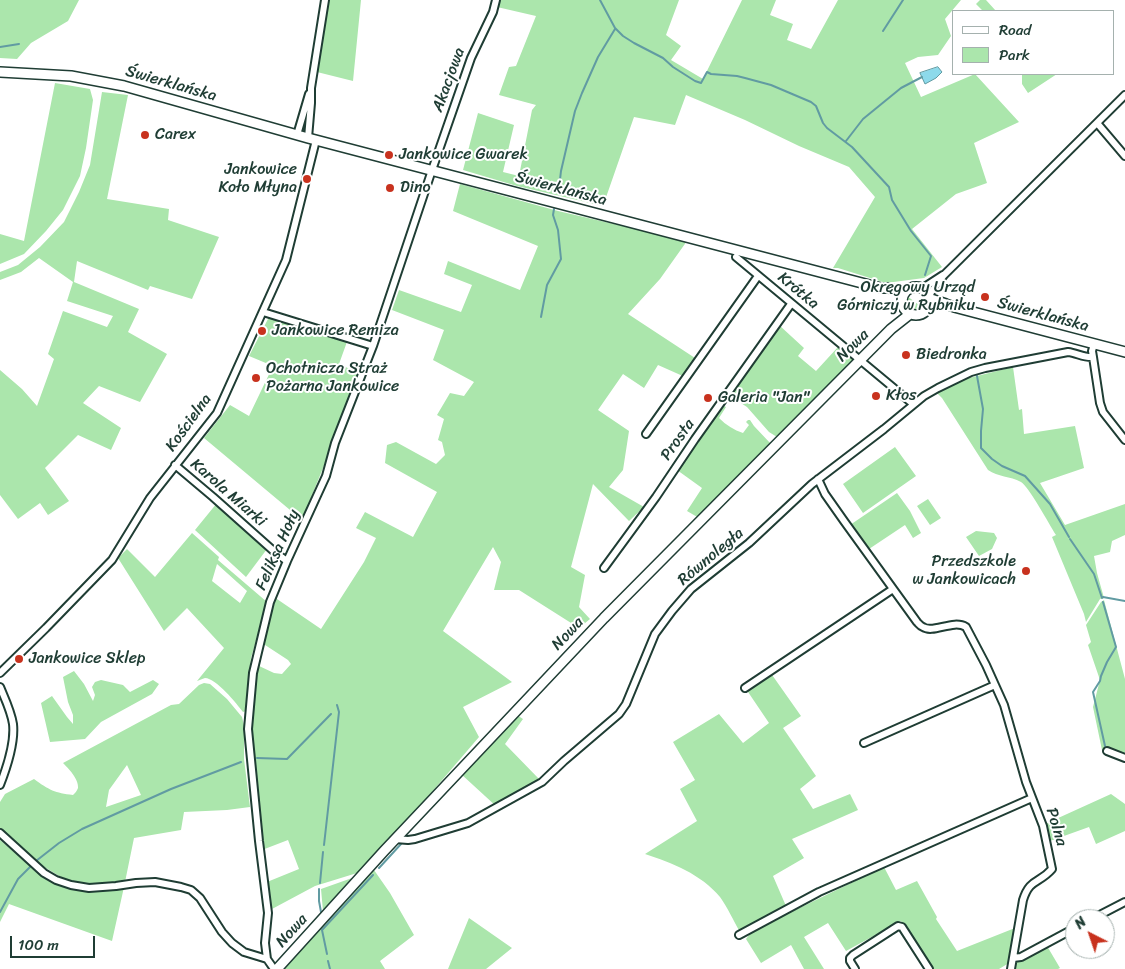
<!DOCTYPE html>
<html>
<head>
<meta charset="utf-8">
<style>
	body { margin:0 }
	#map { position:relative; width:1125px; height:969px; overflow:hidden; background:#fff; font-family:Sriracha,sans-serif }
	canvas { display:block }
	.legend { position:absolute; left:952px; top:10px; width:162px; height:65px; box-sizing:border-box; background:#fff; border:1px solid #a5b1ae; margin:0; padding:6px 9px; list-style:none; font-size:15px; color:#1f3d34 }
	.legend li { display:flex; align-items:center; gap:10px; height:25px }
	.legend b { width:25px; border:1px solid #a5b1ae }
	.north { position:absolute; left:1065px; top:909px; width:50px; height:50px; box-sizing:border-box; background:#fff; border:1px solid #a5b1ae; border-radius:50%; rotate:319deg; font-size:14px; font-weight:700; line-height:20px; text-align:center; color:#1f3d34 }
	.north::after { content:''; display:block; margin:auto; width:18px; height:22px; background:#c8321e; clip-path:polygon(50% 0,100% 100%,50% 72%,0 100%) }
	.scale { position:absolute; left:10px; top:936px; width:85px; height:22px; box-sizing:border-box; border:2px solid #1f3d34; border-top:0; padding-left:6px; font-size:15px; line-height:18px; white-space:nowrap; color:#1f3d34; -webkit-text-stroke:4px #fff; paint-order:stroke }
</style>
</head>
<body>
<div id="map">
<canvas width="1125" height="969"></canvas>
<ul class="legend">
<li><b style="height:6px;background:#fff"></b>Road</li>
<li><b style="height:14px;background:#abe6ac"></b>Park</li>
</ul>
<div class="north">N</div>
<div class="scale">100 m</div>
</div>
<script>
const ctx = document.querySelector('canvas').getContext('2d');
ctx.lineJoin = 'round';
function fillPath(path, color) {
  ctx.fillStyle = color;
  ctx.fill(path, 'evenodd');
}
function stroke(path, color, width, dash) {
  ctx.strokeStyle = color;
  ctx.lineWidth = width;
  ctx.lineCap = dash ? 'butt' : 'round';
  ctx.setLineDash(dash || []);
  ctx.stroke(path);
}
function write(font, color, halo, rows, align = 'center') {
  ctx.font = font + ' Sriracha,sans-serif';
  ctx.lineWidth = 4;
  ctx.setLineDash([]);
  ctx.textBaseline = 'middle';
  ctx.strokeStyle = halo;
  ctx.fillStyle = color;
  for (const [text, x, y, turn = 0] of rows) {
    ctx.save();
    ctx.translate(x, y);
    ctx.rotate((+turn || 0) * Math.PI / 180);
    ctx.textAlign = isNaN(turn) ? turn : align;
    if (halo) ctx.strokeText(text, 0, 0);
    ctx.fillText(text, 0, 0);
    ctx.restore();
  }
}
const green = new Path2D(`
	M0,0H79L68,21L31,43L17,59L0,58Z
	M328,0H361L353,81L317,72Z
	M499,0H679L666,35L681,46L671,60L703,79L742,0H776L770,15L793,24L787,40L811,49L838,0H961L945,19L951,36L938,55L918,57L905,63L921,97L975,74L1019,122L974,143L987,183L956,194L912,229L942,267L924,278L886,283L838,268H833L875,197L849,167L799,146L745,120L686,95L675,125L634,117L603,206L517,186L463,170L478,113L514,125L503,172L519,176L532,110L536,105L499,95L509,67L516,66L536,16L497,7Z
	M980,0H986L996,11H983L976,4Z
	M1022,74H1057L1028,93L1022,84Z
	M55,83L90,89L93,100L86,148L80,176L63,210L46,231L24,254L0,264V234L24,241Z
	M102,92L128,95L107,199L169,209L168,220L219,237L192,299L150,286L148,290L77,261L74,282L139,309L128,332L167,354L140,402L99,386L83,403L121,428L111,450L78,435L45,468L69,501L48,515L40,503L18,519L0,495V370L22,389L37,406L54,359L48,354L63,311L107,327L113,316L67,301L73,282L39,258L21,272L0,280V272L18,265L40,247L64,222L79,192L90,165Z
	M460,184L558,211L687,241L660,279L628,314L695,358L685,377L658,365L644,388L623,374L598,410L629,431L623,470L609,487L644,507L629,521L593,484L571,567L585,575L579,607L590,619L579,628L519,590H494L501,562L493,547L443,631L512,682L463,707L479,737L425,800L357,873L315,886L272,909L267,882L299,869L288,840L262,850L250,729L255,671L257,665L274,673L282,674L291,664L288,660L262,643L274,597L321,629L364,562L376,538L356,528L365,512L413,537L437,492L385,463L387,445L396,442L436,464L445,455L442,442L438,440L444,419L437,415L450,393L464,396L474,382L433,360L444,330L392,310L399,290L461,312L472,285L444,274L448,261L520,290L538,246L453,211Z
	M907,296L923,308L919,311L912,310C907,306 905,302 907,296Z
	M269,317L348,339L339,364L361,374L302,520L204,438L230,405L249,416L273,366L249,356Z
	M779,325L804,348L798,356L816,371L838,347L853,360L777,437L769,432L747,407L730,396Z
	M1013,367L1019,410L1022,409L1024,434L1075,426L1084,468L1040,483L1065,525L1125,504V535L1112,541L1110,552L1094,556L1097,573L1104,598L1100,599L1086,622L1084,614L1052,537L1056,535C1049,524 1029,487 1021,482C1010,476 998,477 988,470L942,398L937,393L965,379Z
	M724,406L726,407L719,418C726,425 734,430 743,433L749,425L746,422L748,420H750L754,426L771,444L699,518L687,511L702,488L677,470Z
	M895,447L916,476L863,513L843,484Z
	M897,493L910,511L921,533L913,538L905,525L869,549L850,525Z
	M928,499L941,518L930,525L917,506Z
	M217,503L267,549L246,577L195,530Z
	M976,531L994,533L997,538L992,549L979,556L966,537Z
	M192,533L219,557L218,560L267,602L251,658L246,711L243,712C237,704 216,678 205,678C202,679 200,680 197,681L224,648L187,608L164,631L118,558L127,549L155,577ZM217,564L247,591L240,603L212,581Z
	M1104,600L1125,679V755L1106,749L1102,750L1093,707L1100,680L1088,645L1091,642L1086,625L1101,602Z
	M74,671L84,684L93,701L95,695L92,687L95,682L101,680L123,685L130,692L153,680L159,684L152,694L101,722L85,739L50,742L41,703L52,696L67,717L73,724V715L68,702L63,677Z
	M770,672L801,716L783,728L816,776L800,789L813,809L850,794L858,810L792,839L804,858L773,876L786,906L740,932C733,920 728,908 720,897C701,874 672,863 645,854L697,821L680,789L695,780L673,742L719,714L743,743L769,723L746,689Z
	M204,683L210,684L227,699L242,717L244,725V759L250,807L227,810L184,812L181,830L134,838L125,882L111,884L69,882L36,862L0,830V802L5,794L34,779C49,790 55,793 73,795C75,793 77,791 78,788C79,779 68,768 63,763L171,705L179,704L199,685ZM127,765L141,795L106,807L109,790Z
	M517,715L523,719L505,744L540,780L497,807L461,774Z
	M1111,794L1125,804V831L1096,844L1089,827L1050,841L1045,824Z
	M0,840L40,874L60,885L84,891L124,887L112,941L9,904L0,922Z
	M884,867L896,890L917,881L937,917L936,919L957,951L1015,928L1009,963L999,969H932L901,921L846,951L828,923L804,937L824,969H804L791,945L761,963L746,939L752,931Z
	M371,870H374L390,893L414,935L380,961L385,969H283Z
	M352,878L323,911L321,889Z
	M469,918L512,948L486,969H448Z
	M1047,946L1060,968L1058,969H1014V963Z`);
const water = new Path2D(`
	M938,67L942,72L936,78L925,84L920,73Z`);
const stream = new Path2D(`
	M600,0L615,28L623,36L634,43L663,58L673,67L695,81L701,83L707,72L711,74L737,76L745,78L771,85L811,102L816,106L823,123L827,128L852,147L889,187L892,200L911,231L931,256L925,275
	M883,31L903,0
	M0,47L19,44
	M846,141L863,119L901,88L922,77
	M559,188L561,171L575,111L582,93L598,57L615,29
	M541,317L547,285L561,259L558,230L553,215L554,209
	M977,376L983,409L981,431V448L992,459L1002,466L1025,476L1050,504L1069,537
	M1070,539L1094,574L1102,598
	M1103,597L1125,601
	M1103,602L1116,647L1107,662L1101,676L1100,681L1093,692L1105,746
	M1108,748L1125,754
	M257,758L287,759L331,714
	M324,845L339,712L337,705
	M36,861L59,843L82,829L171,789L241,762
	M379,868L401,844
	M320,883L323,852
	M319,889V901L321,912
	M0,912L18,879L30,867
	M322,930L373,875
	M322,930L327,954
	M328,961L330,969`);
const street = new Path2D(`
	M1097,123L1125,156
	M297,135L309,94
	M308,138L311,103V88L325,0
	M736,257L913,404
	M923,288L943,275
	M929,295L944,275L1125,95
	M263,312L373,346
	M1094,344L1092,351L1093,357L1100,403L1103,412L1125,440
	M646,434L758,276
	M175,465L213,497L277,554L287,561
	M818,479L825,494L844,521L917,622C919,624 920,626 923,627C933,634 953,619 966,627L986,665L1004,705L1026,782L1043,826L1052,869C1039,884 1030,878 1023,900L1011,969
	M604,568L656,497L695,439L791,304
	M0,673L46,628L112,560L150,498L217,413L286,260L316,140
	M0,687C5,699 11,711 13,724C15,742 7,767 0,785
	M745,688L893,589
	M864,743L995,685
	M1107,751L1125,758
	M0,833L44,873L56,880L71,885L89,888L116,886L136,883L155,882L181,887L191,890L200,898L222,932L232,943L244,952L267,959L274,969
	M395,839L408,840L415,839L468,823L542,782L564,761L619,714L626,704L655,634L672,611L691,589L749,543L812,484L884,429L924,396L938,388L971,372L985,368L1068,352C1077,353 1084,358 1093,357
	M1092,919L1125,902
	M739,935L819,892L1032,798
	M1013,958L1021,957L1075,928
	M267,959L265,943L268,913L259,841L248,729L253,673L270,602L287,561L326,476L335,443L373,346L431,173L471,58L493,12L496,0
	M855,969L850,961V958L853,955L898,926L902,927L929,969`);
const secondary = new Path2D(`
	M0,72L71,76L124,86L308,138L881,288H888L905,292
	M902 301a14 14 0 1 1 28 0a14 14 0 1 1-28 0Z
	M931,299L946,304L954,307L1125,352
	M277,969L384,851L604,618L891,329L910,314`);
const markers = [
	[145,135,5,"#c8321e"],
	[389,155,5,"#c8321e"],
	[307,179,5,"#c8321e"],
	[390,188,5,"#c8321e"],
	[985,297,5,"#c8321e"],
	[262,331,5,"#c8321e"],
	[906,355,5,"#c8321e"],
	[256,378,5,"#c8321e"],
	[876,396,5,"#c8321e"],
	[708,398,5,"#c8321e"],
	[1026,571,5,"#c8321e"],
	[19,659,5,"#c8321e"]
];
const streetNames = [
	["Akacjowa",449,80,-70],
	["Świerklańska",171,84,16],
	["Świerklańska",561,189,15],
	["Krótka",798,291,40],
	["Świerklańska",1043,315,15],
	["Nowa",853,346,-45],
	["Kościelna",189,423,-54],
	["Prosta",678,440,-55],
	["Karola Miarki",228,493,41],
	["Feliksa Hoły",278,550,-66],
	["Równoległa",711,557,-40],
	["Nowa",568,634,-47],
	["Polna",1056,827,73],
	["Nowa",292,931,-48]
];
const poiNames = [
	["Carex",155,135],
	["Jankowice Gwarek",399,155],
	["Jankowice",297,170,"right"],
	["Koło Młyna",297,188,"right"],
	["Dino",400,188],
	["Okręgowy Urząd",975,288,"right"],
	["Górniczy w Rybniku",975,306,"right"],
	["Jankowice Remiza",272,331],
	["Biedronka",916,355],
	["Ochotnicza Straż",266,369],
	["Pożarna Jankowice",266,387],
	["Kłos",886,396],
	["Galeria \"Jan\"",718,398],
	["Przedszkole",1016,562,"right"],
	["w Jankowicach",1016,580,"right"],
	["Jankowice Sklep",29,659]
];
fillPath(green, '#abe6ac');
fillPath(water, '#8ddaeb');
stroke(water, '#619ba2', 1);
stroke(stream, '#619ba2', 2);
stroke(street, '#1f3d34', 10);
stroke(secondary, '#1f3d34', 12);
stroke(street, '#fff', 6);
stroke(secondary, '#fff', 9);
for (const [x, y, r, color] of markers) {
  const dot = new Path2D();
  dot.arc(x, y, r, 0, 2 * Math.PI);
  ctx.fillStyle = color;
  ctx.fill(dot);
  stroke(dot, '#fff', 2);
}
write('16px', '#1f3d34', '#fff', streetNames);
write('16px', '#1f3d34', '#fff', poiNames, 'left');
</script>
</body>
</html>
